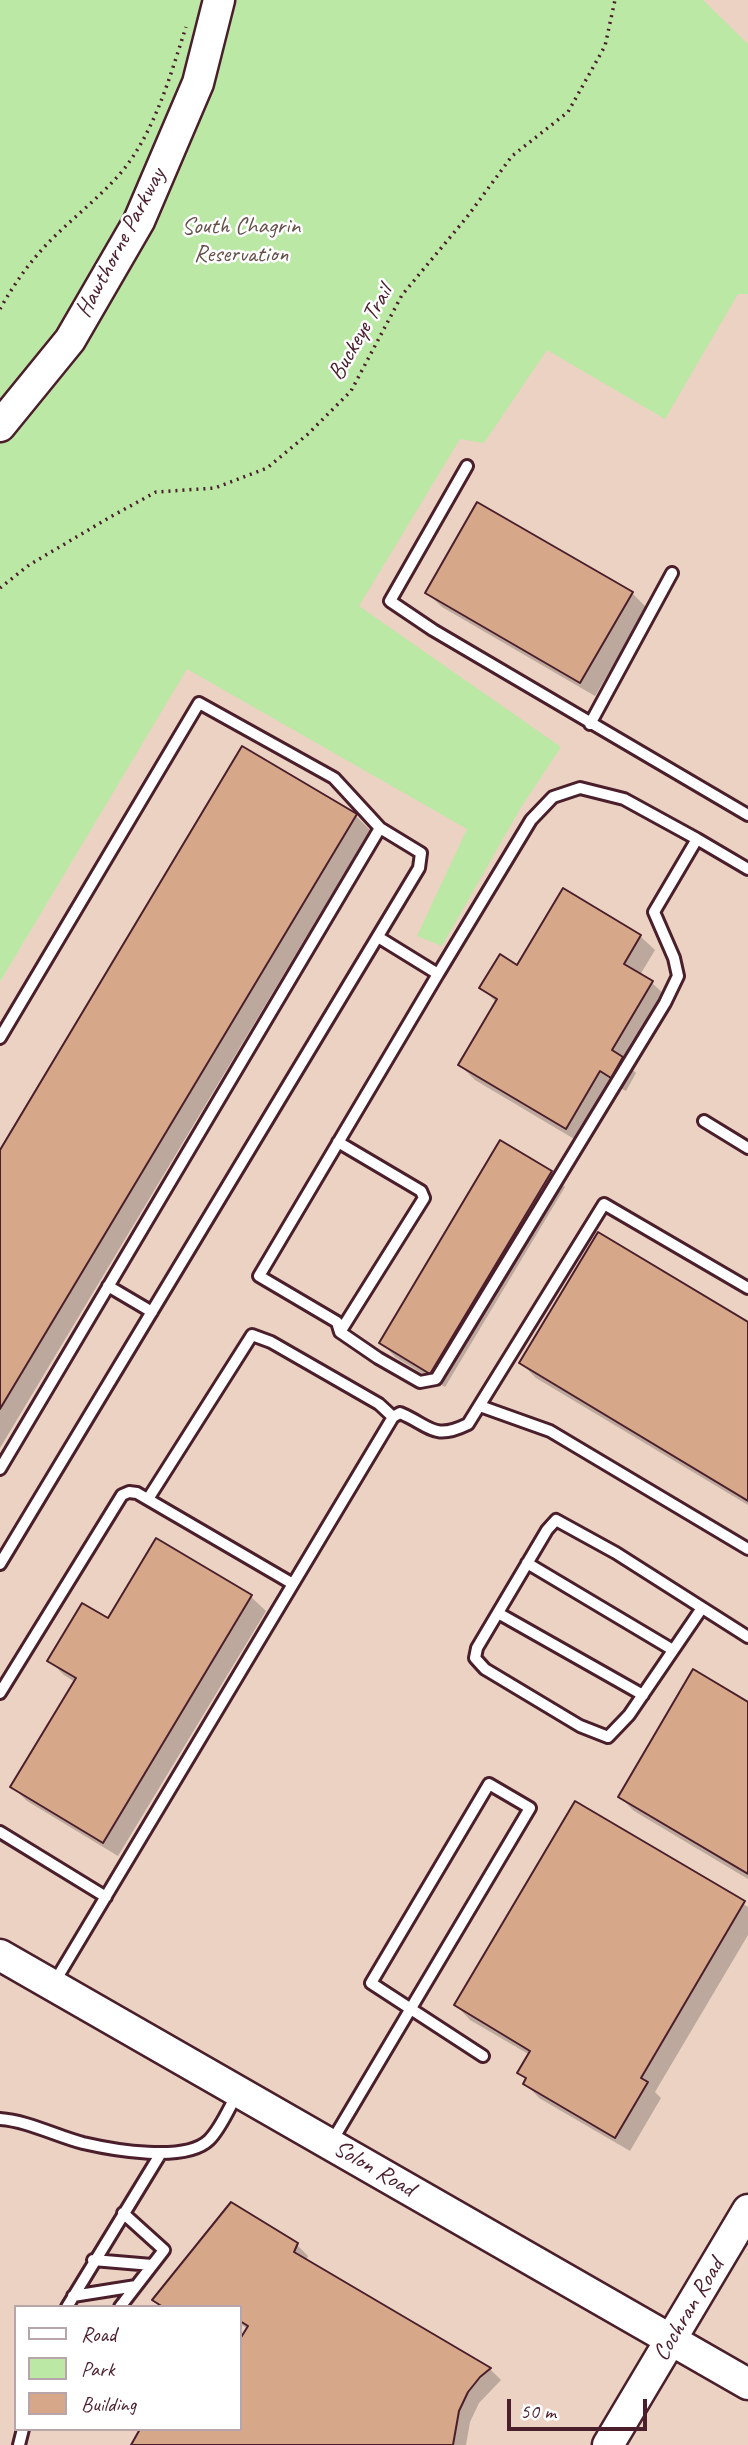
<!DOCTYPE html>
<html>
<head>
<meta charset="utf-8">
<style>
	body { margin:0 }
	#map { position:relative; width:748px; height:2445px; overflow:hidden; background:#f3e5dc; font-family:Caveat,sans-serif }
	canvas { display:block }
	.legend { position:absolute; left:14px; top:2305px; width:228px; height:126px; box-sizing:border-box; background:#fff; border:2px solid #b7a5aa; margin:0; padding:9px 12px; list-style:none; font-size:21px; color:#4a1f2b }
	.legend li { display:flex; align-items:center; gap:14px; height:35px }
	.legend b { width:35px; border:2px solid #b7a5aa }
	.scale { position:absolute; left:507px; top:2399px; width:140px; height:32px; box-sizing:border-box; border:4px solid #4a1f2b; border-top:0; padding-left:9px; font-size:21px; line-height:24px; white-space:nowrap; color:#4a1f2b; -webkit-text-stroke:5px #fff; paint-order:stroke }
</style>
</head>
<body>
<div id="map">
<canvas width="748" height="2445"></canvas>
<ul class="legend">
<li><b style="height:9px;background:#fff"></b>Road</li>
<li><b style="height:19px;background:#bce8a5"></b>Park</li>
<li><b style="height:19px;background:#d7a78a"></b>Building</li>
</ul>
<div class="scale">50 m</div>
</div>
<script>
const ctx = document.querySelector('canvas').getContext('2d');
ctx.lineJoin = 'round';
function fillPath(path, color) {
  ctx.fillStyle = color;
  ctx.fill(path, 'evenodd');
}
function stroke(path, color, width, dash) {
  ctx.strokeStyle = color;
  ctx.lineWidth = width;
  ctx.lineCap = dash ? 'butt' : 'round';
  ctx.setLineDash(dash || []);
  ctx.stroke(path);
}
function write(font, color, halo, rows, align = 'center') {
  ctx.font = font + ' Caveat,sans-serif';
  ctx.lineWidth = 5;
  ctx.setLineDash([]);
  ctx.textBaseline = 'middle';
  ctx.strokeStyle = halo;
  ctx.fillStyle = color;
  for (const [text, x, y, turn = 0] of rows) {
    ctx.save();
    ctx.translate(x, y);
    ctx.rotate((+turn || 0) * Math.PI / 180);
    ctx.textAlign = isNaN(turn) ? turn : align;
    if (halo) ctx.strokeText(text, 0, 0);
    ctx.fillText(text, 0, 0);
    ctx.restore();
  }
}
const built = new Path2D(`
	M664,0H748V2445H0V982L225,603ZM16,2307H240V2429H16Z`);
const green = new Path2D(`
	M0,0H703L748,44V294H738L665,419L547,350L484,443L460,439L359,606L561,747L520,809L442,946L417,936L467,829L187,669L0,982Z`);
const shadow = new Path2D(`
	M427,593H632L647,608L595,696L442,607Z
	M356,816L370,830L0,1448V1153Z
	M640,936L655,950L640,975L652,983L667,997L627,1064L636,1073L626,1091L615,1085L581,1143L475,1080L460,1065L497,1003L482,988L518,967Z
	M550,1172L565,1187L445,1387L395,1357L381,1342Z
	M748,1324V1505L536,1378L521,1363Z
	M157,1540L251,1597L266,1611L118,1856L27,1801L13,1787L75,1682L64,1675L50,1661L108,1621Z
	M748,1704V1879L634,1811L620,1797Z
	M576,1803L748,1907V1935L655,2092L661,2098L630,2151L539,2098L525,2083L527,2080L519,2073L530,2055L470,2020L456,2005Z
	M231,2204L297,2245L308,2256L306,2261L490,2369L501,2380L479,2403L470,2422L466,2445H133L240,2429V2342L248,2329L240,2324V2307H161L154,2300Z`);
const building = new Path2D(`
	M477,502L633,592L580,683L425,593Z
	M242,746L357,814L0,1409V1150Z
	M563,888L641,935L624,964L653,981L612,1050L623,1057L611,1078L600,1071L566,1129L458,1065L497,999L479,988L500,954L517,965Z
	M500,1140L552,1171L430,1374L379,1343Z
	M598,1232L748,1322V1501L519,1363Z
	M156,1538L252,1595L103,1843L10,1787L76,1678L47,1661L82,1603L108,1618Z
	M693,1669L748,1702V1874L618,1797Z
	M575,1801L745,1901L641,2078L648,2082L615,2138L523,2084L526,2078L517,2073L530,2051L454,2005Z
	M231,2202L298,2243L294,2252L491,2368L480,2377L468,2392L459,2411L453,2445H131L140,2429H240V2339L248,2326L240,2321V2307H163L152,2300Z`);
const path = new Path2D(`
	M0,309C13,286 28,264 47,244C72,218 101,197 124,169C156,128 170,76 186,27
	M0,588L29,565L112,516L156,492L215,488L267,468L308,434L351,391L402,295L467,217L512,156L568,112L605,46L615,0`);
const lane = new Path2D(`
	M467,466L390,601L433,630L748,815
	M590,724L672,573
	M697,839L748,869
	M378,937L438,974L259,1276L337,1322L340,1332L378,1358L420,1382L436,1379L665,1003L678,976L674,958L654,912L697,839L624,799L580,788L553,797L531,820L438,974
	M0,1038L199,703L334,778L380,828
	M704,1121L748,1148
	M338,1142L421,1191L424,1198L340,1332
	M108,1286L152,1312
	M480,1406L550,1431L748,1549
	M0,1469L380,828L421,853L419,868L0,1564
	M148,1499L252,1335L271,1342L379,1404L393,1417
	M527,1563L673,1650
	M702,1608L629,1715L608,1737L580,1726L485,1669L475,1658L477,1648L547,1530L556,1520L616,1553L748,1637
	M498,1613L643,1695
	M0,1693L122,1495L129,1492L137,1493L293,1584
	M0,1832L106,1897
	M54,1983L393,1417L400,1413C431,1426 433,1441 468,1424L604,1204L748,1288
	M0,2119C28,2121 56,2136 83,2143C113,2150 185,2163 209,2140C221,2128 229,2108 237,2094
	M332,2141L338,2131L530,1808L489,1784L371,1983L483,2056
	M93,2260L152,2265
	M73,2296L136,2286
	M67,2307L161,2153
	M120,2307L164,2250L123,2213
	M19,2445L23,2429`);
const secondary = new Path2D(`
	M0,426L70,340L139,221L198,83L219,0
	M0,1955L748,2384
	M608,2445L748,2210`);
const parkNames = [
	["South Chagrin",241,227],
	["Reservation",241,255]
];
const streetNames = [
	["Hawthorne Parkway",121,243,-62],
	["Buckeye Trail",361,333,-60],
	["Solon Road",374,2169,30],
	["Cochran Road",689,2310,-59]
];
fillPath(built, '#ebd2c3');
fillPath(green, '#bce8a5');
fillPath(shadow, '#0003');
fillPath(building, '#d7a78a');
stroke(building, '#4a1f2b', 2);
stroke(lane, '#4a1f2b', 16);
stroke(secondary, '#4a1f2b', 35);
stroke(path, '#4a1f2b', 3.5, [2, 5]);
stroke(lane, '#fff', 10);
stroke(secondary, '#fff', 30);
write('24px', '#66514a', '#fff', parkNames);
write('24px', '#4a1f2b', '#fff', streetNames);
</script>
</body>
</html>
